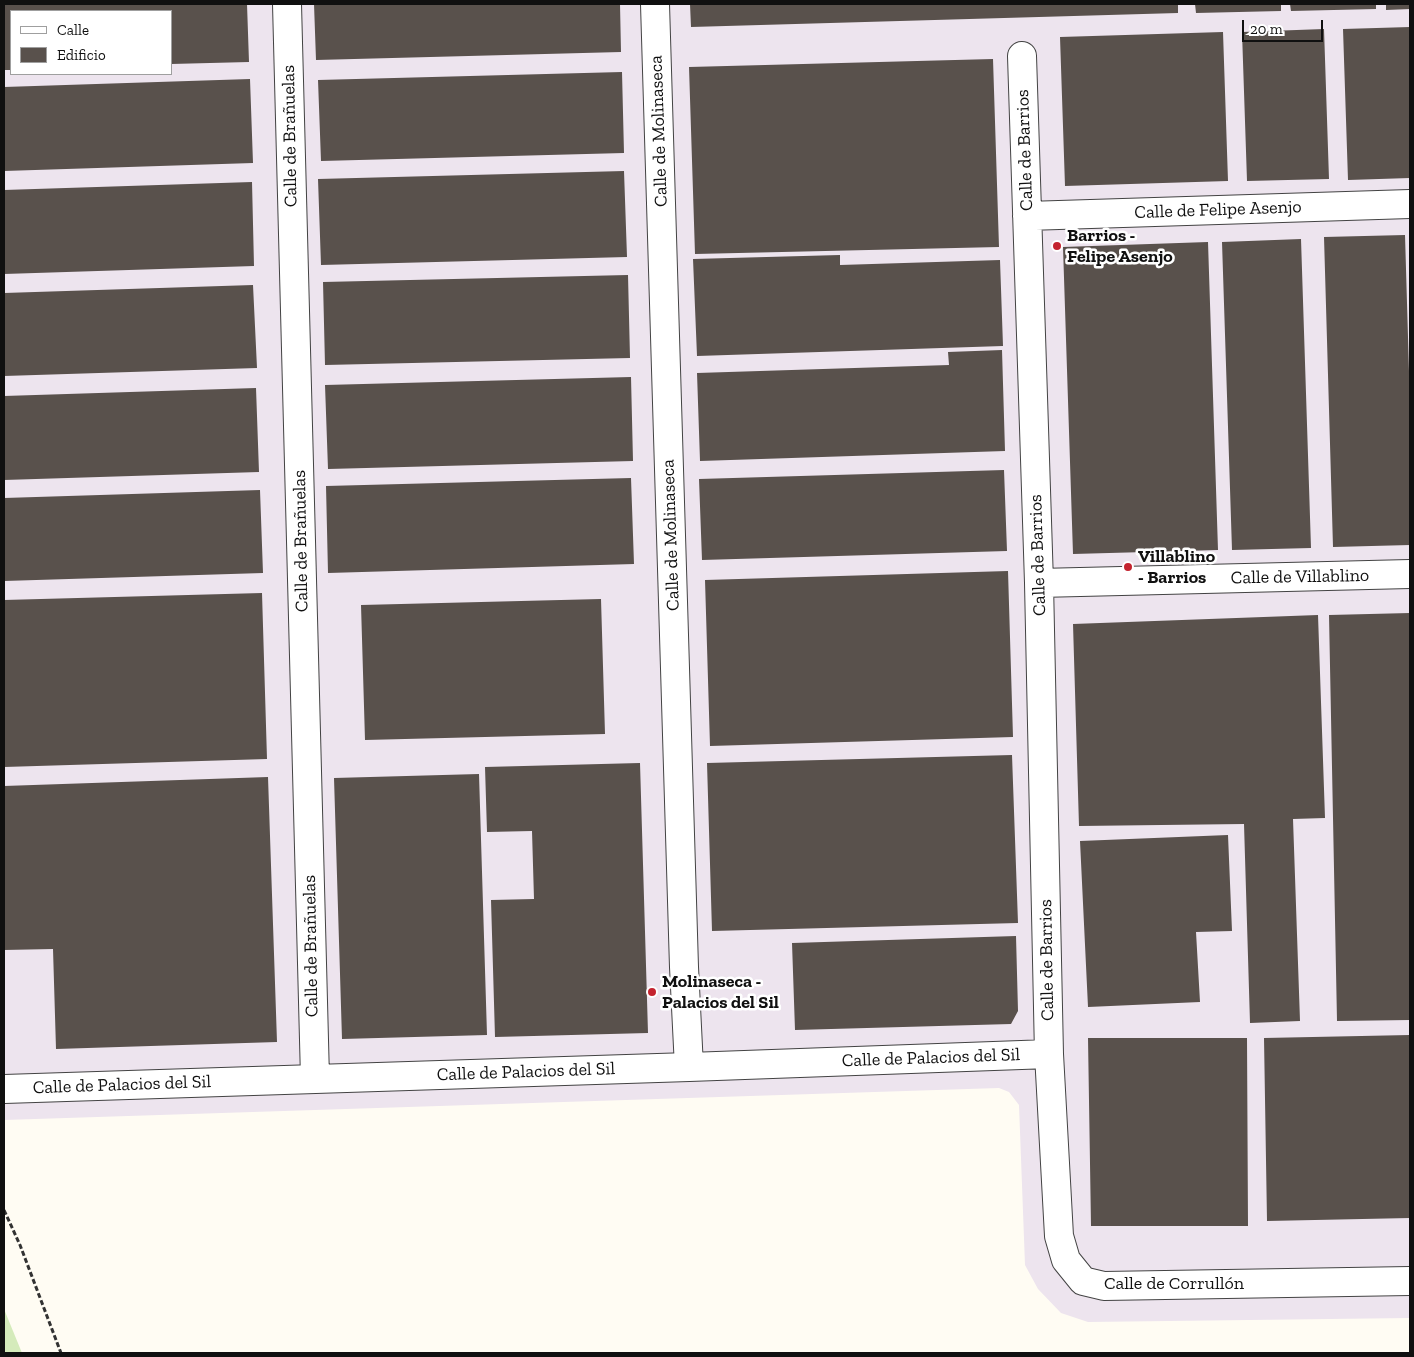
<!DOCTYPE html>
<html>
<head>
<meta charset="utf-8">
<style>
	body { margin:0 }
	#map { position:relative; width:1414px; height:1357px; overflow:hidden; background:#fffcf3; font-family:"Zilla Slab",serif }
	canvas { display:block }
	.frame { position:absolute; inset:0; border:5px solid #101010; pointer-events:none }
	.legend { position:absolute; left:10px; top:10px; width:162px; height:65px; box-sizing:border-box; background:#fff; border:1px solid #9f9f9f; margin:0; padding:6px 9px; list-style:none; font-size:15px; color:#101010 }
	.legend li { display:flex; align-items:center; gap:10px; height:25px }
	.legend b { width:25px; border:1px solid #9f9f9f }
	.scale { position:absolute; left:1242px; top:20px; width:81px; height:22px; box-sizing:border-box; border:2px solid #101010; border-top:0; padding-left:6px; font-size:15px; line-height:18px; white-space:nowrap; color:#101010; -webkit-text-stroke:4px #fff; paint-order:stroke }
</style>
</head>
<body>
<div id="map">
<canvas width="1414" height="1357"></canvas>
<div class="frame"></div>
<ul class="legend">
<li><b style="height:6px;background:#fff"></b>Calle</li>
<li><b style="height:14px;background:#59514c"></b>Edificio</li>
</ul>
<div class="scale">20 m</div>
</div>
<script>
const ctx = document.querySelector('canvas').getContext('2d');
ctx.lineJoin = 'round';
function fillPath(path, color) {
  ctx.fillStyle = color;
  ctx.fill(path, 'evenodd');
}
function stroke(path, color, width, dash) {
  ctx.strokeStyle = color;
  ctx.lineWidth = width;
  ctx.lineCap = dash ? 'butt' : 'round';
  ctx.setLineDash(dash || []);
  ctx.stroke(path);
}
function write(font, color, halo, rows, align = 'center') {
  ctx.font = font + ' "Zilla Slab",serif';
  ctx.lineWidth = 5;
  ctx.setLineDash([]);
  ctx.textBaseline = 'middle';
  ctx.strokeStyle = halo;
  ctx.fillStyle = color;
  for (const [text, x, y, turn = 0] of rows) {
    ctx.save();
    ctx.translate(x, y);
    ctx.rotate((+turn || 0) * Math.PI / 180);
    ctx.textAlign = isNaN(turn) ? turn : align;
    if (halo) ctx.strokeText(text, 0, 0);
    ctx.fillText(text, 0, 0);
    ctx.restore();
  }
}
const industrial = new Path2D(`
	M4,4H1410V1318L1088,1322L1061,1313L1038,1289L1025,1265L1019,1105L1009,1092L999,1088L4,1120ZM11,11H171V74H11Z`);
const green = new Path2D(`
	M4,1309L22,1353H4Z`);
const building = new Path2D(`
	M4,4H247L249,62L171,64V11H11V70H4Z
	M314,4H620L621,52L316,60Z
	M690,4H1178V13L691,27Z
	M1195,4H1281V11L1196,13Z
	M1290,4H1376V9L1291,11Z
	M1386,4H1410V9L1386,10Z
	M1410,27V178L1348,180L1343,29Z
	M1324,29L1329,179L1247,181L1242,32Z
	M1223,32L1228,181L1065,186L1060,37Z
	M993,59L999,247L695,254L689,67Z
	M622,72L624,153L321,161L318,80Z
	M250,79L253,163L4,171V87Z
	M624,171L627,257L321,265L318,179Z
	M252,182L254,266L4,274V190Z
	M1405,235L1410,405V545L1333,547L1324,237Z
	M1301,239L1311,548L1232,550L1222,242Z
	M1208,242L1218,550L1073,554L1063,247Z
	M840,255V265L1000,260L1003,346L697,356L693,259Z
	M628,275L630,358L325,365L323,282Z
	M253,285L257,368L4,376V293Z
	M1002,350L1005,451L700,461L697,373L949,365L948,352Z
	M631,377L633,461L328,469L325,385Z
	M256,388L259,472L4,480V396Z
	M1004,470L1007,551L702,560L699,479Z
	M631,478L634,564L328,573L326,486Z
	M260,490L263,573L4,581V498Z
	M1008,571L1013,737L710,746L705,580Z
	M262,593L267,759L4,767V600Z
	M601,599L605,734L365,740L361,605Z
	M1410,613V1020L1337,1021L1329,615Z
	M1318,615L1325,818L1293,819L1300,1021L1250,1023L1244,824L1079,826L1073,624Z
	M1012,755L1018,923L712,931L707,763Z
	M640,763L648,1033L495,1037L491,900L534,899L532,831L487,832L485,767Z
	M479,774L487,1035L342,1039L334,778Z
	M268,777L277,1042L56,1049L53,949L4,950V786Z
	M1228,835L1232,931L1196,932L1200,1002L1088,1007L1080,841Z
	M1016,936L1018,1011L1011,1024L795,1030L792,943Z
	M1410,1035V1218L1267,1221L1264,1038Z
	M1088,1038H1247L1248,1226H1091Z`);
const path = new Path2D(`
	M4,1210L20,1245L61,1353`);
const minor = new Path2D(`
	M287,4L315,1078
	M655,4L684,967L689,1067
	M1022,56L1039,583L1049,1054L1059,1236L1066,1260L1083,1281L1104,1286L1410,1281
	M1027,216L1410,204
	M1039,583L1410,574
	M4,1089L689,1067L1049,1054`);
const markers = [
	[1057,246,5,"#c4232f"],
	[1128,567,5,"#c4232f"],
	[652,992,5,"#c4232f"]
];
const streetNames = [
	["Calle de Molinaseca",659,131,-92],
	["Calle de Brañuelas",290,136,-91],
	["Calle de Barrios",1025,150,-92],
	["Calle de Felipe Asenjo",1218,210,-2],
	["Calle de Molinaseca",671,535,-92],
	["Calle de Brañuelas",301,541,-91],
	["Calle de Barrios",1038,555,-92],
	["Calle de Villablino",1300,577,-1],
	["Calle de Brañuelas",311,946,-91],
	["Calle de Barrios",1047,960,-91],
	["Calle de Palacios del Sil",931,1058,-2],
	["Calle de Palacios del Sil",526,1072,-2],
	["Calle de Palacios del Sil",122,1085,-2],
	["Calle de Corrullón",1174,1284]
];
const poiNames = [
	["Barrios -",1067,236],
	["Felipe Asenjo",1067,257],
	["Villablino",1138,557],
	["- Barrios",1138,578],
	["Molinaseca -",662,982],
	["Palacios del Sil",662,1003]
];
fillPath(industrial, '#ede4ee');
fillPath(green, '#d5ebbb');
fillPath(building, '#59514c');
stroke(minor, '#434343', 30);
stroke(path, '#323232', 3, [5, 2.5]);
stroke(minor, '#fff', 28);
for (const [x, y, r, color] of markers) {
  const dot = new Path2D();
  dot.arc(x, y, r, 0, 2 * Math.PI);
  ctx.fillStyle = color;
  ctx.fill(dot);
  stroke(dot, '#fff', 2);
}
write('18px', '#101010', '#fff', streetNames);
write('bold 18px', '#101010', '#fff', poiNames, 'left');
</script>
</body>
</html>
